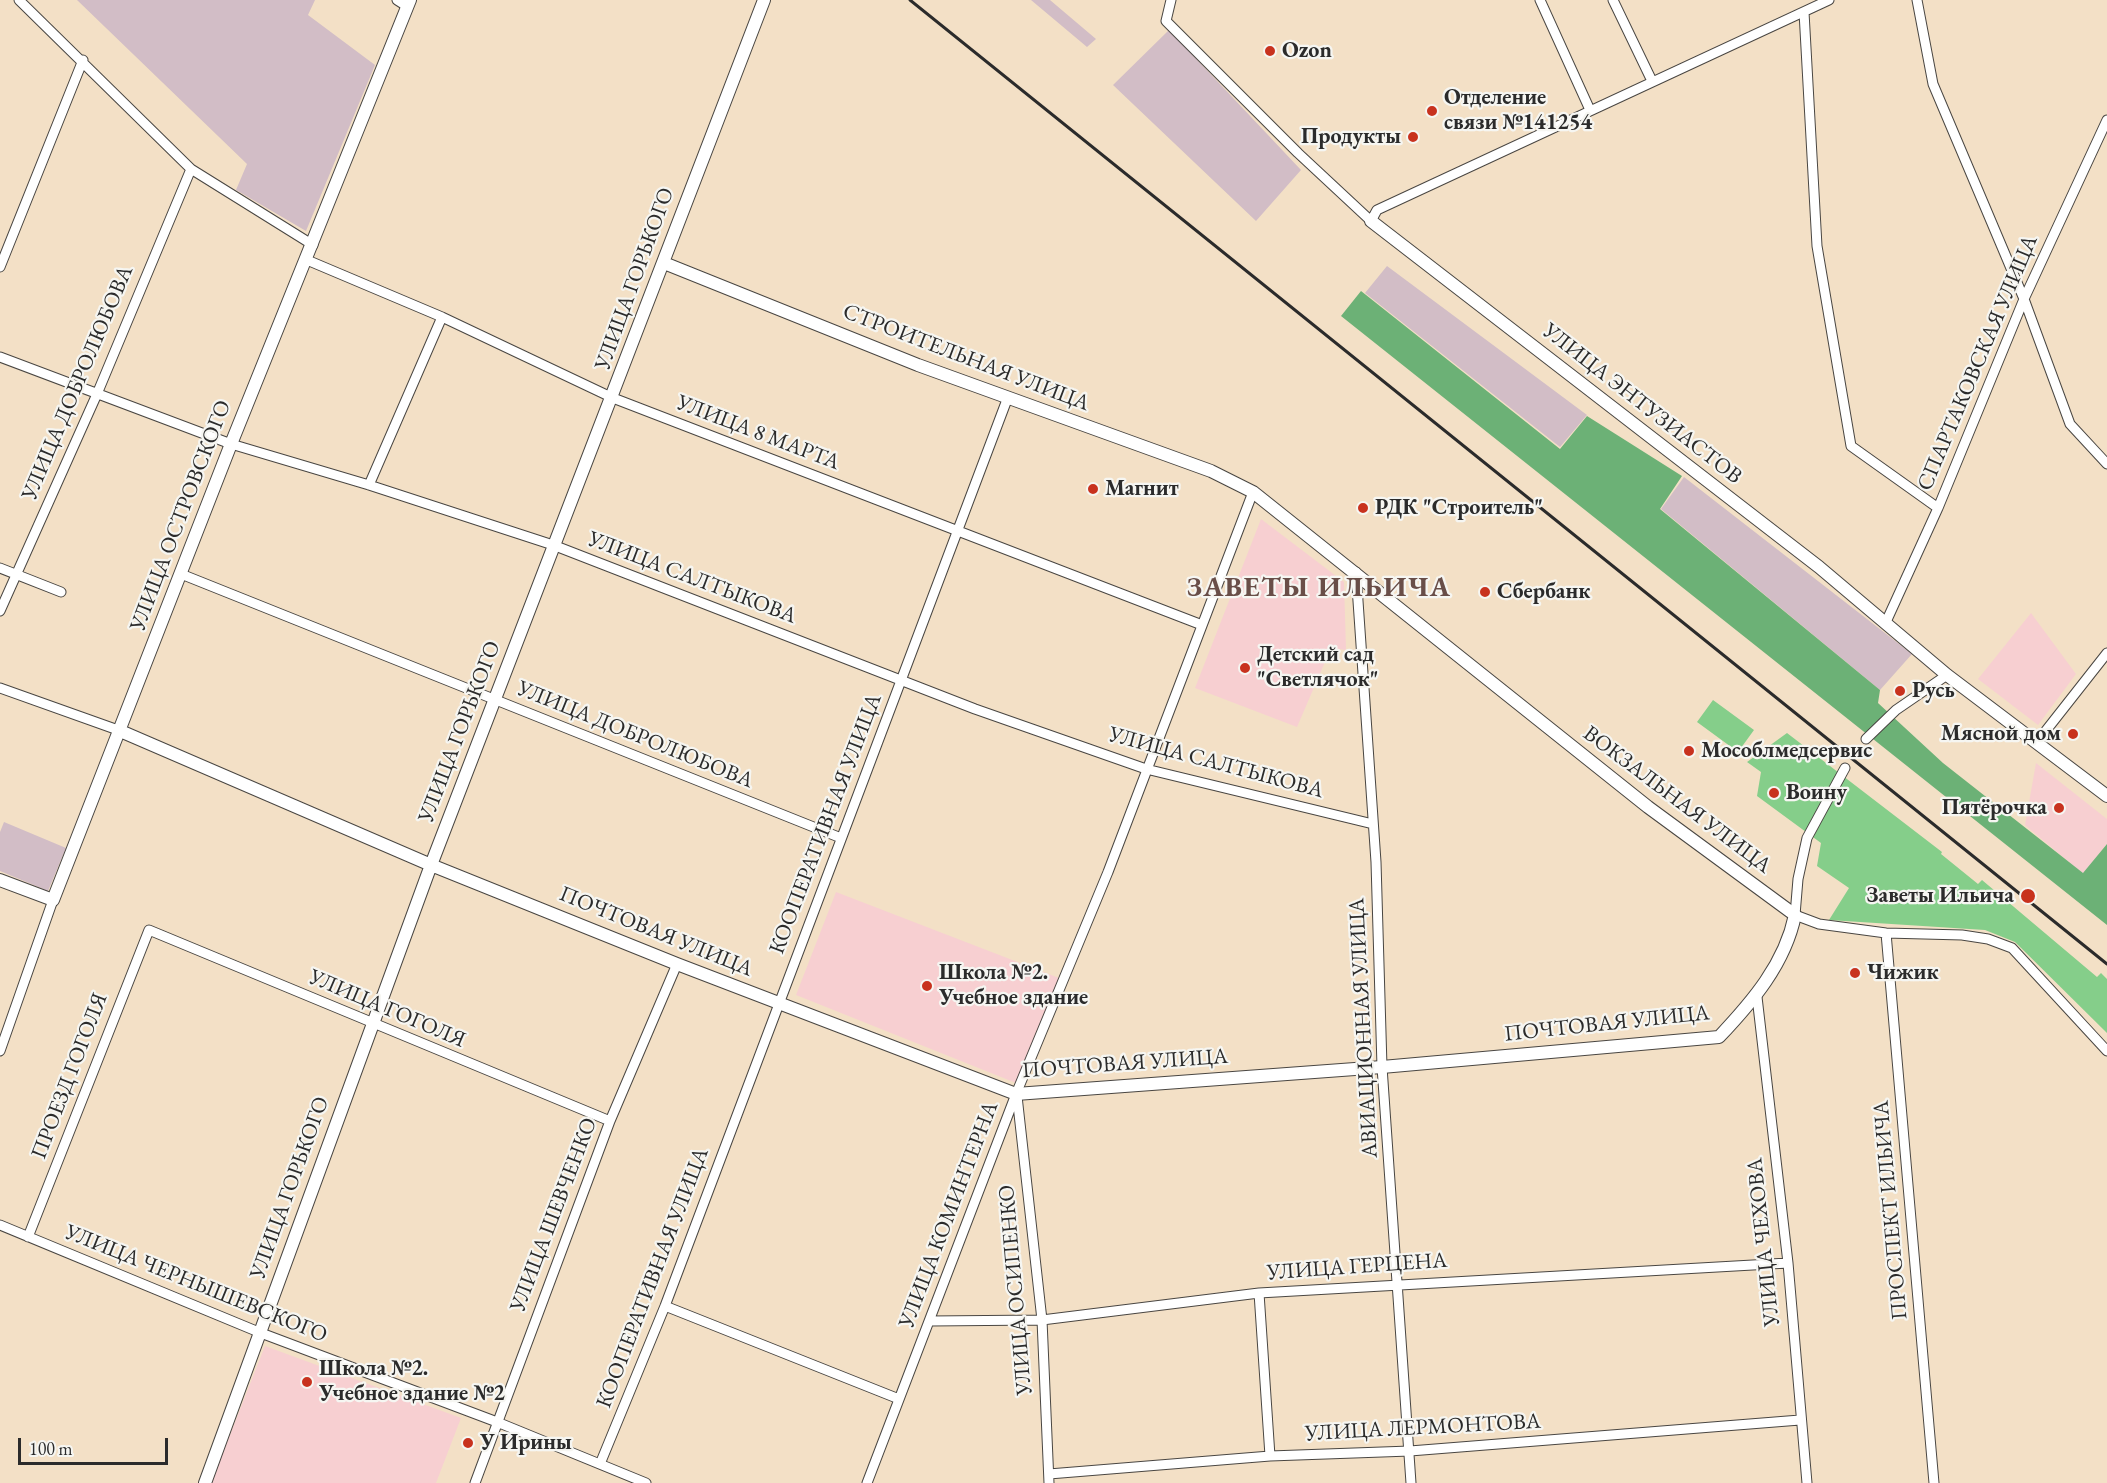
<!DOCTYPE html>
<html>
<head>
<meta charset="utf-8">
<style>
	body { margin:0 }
	#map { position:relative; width:2107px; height:1483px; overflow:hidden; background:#f3e0c6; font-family:"EB Garamond",serif }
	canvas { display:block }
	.scale { position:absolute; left:18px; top:1438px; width:150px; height:27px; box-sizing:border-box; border:3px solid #2b2b2b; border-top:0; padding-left:8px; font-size:18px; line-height:21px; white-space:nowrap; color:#2b2b2b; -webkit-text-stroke:4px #f6f6f2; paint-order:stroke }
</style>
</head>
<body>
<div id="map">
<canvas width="2107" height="1483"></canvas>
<div class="scale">100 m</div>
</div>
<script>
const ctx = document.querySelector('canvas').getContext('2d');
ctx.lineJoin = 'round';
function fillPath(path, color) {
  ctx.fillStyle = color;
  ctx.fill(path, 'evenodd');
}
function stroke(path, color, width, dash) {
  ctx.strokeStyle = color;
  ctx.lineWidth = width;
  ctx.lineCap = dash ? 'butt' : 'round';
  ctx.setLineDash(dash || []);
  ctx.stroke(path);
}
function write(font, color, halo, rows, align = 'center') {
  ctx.font = font + ' "EB Garamond",serif';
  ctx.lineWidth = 4.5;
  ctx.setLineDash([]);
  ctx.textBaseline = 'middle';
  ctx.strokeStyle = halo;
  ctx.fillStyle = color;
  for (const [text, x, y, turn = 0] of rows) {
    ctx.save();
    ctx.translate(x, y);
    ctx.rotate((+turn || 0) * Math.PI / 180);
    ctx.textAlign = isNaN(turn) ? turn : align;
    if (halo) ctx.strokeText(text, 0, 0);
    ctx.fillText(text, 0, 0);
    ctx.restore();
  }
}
const built = new Path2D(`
	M1261,519L1344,582L1346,650L1331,648L1297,727L1195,688Z
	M2031,613L2076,674L2038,725L1978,679Z
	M2036,763L2107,819V844L2083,874L2025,825Z
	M836,892L1059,978L1016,1083L796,995Z
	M265,1346L461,1418L436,1483H211Z`);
const industrial = new Path2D(`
	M77,0H315L308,15L375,65L306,231L236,190L247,164Z
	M1031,0H1050L1096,39L1087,47Z
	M1169,30L1301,170L1256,221L1113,85Z
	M1387,266L1587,415L1560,447L1365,293Z
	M1684,477L1912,654L1880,690L1661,509Z
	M4,822L66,848L48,891L0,871V832Z`);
const green = new Path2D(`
	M1713,700L1754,730L1738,752L1697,722Z
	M1787,733L1942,852L1941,854L1978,884L1982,880L2097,977L2101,973L2107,979V1033L2015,942L1985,930L1829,920L1849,888L1817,866L1821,843L1757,796L1761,772L1747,762Z`);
const forest = new Path2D(`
	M1361,291L1560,449L1587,416L1682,476L1660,509L1880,690L1878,703L1943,763L2083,873L2107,844V925L1341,316Z`);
const minor = new Path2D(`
	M19,0L191,169L313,245
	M397,0L408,7
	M1171,0L1166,21L1298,153L1371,221L1377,210L1829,0
	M1540,0L1590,110
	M1613,0L1652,81
	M1917,0L1933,84L2024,299L2070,424L2107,464
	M1804,12L1817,246L1851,446L1938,508
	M307,260L442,317L613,398L1202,625
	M0,267L83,60
	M0,357L231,444L369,485L553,545L975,709L1146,769L1373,824
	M369,485L442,317
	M0,568L61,592
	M1356,572L1376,862L1382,1067L1411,1483
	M181,574L841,838
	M0,611L97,394L191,169
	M1886,622L1938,508L2024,299L2107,120
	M0,688L118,730
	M1866,739L1896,710L1947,675
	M2037,742L2107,653
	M1845,768L1807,838L1798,879L1795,915L1819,924L1886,933L1962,935L1988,939L2012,948L2107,1051
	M1886,933L1934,1483
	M1757,997L1788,1263L1807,1483
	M0,1051L53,900
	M1017,1096L1042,1320L1049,1483
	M0,1225L261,1333L497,1422L646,1483
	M28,1237L149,930L610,1121
	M1259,1293L1270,1456
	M665,1306L899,1399
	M930,1321L1042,1320L1259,1293L1788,1263
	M600,1464L665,1306L1008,397
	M1049,1474L1270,1456L1410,1451L1800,1420
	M475,1483L610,1121L677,964
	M867,1483L1016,1094L1108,872L1253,492`);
const tertiary = new Path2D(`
	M1371,221L1819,567L1947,675L2107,796
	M118,730L431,865L677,964L1016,1094L1382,1067L1719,1037C1752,1002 1785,964 1795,915L1648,807L1253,492L1211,471L918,365L664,263
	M0,880L53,900L231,444L410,0
	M205,1483L431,865L764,0`);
const rail = new Path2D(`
	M910,0L2107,964`);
const markers = [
	[1270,51,6,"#c8321e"],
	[1432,111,6,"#c8321e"],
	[1413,137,6,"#c8321e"],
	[1093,489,6,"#c8321e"],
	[1363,508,6,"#c8321e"],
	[1485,592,6,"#c8321e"],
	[1245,668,6,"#c8321e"],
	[1900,691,6,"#c8321e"],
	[2073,734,6,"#c8321e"],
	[1689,751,6,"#c8321e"],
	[1774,793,6,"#c8321e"],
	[2059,808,6,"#c8321e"],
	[2028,896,8,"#c8321e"],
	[1855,973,6,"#c8321e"],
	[927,986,6,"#c8321e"],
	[307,1382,6,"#c8321e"],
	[468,1443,6,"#c8321e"]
];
const poiNames = [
	["Ozon",1282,51],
	["Отделение",1444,98],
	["связи №141254",1444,123],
	["Продукты",1401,137,"right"],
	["Магнит",1105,489],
	["РДК \"Строитель\"",1375,508],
	["Сбербанк",1497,592],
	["Детский сад",1257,655],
	["\"Светлячок\"",1257,680],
	["Русь",1912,691],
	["Мясной дом",2061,734,"right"],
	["Мособлмедсервис",1701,751],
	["Воину",1786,793],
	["Пятёрочка",2047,808,"right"],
	["Заветы Ильича",2014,896,"right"],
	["Школа №2.",939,973],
	["Учебное здание",939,998],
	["Чижик",1867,973],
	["Школа №2.",319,1369],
	["Учебное здание №2",319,1394],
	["У Ирины",480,1443]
];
const streetNames = [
	["УЛИЦА ГОРЬКОГО",635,279,-70],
	["СТРОИТЕЛЬНАЯ УЛИЦА",966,358,21],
	["СПАРТАКОВСКАЯ УЛИЦА",1978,363,-67],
	["УЛИЦА ДОБРОЛЮБОВА",78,383,-67],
	["УЛИЦА ЭНТУЗИАСТОВ",1642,404,38],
	["УЛИЦА 8 МАРТА",758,433,21],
	["УЛИЦА ОСТРОВСКОГО",181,516,-69],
	["УЛИЦА САЛТЫКОВА",692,578,21],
	["УЛИЦА ГОРЬКОГО",460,732,-69],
	["УЛИЦА ДОБРОЛЮБОВА",635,735,22],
	["УЛИЦА САЛТЫКОВА",1216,763,15],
	["ВОКЗАЛЬНАЯ УЛИЦА",1677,800,37],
	["КООПЕРАТИВНАЯ УЛИЦА",826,824,-69],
	["ПОЧТОВАЯ УЛИЦА",656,932,22],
	["УЛИЦА ГОГОЛЯ",387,1009,23],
	["ПОЧТОВАЯ УЛИЦА",1607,1024,-6],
	["АВИАЦИОННАЯ УЛИЦА",1364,1028,-93],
	["ПОЧТОВАЯ УЛИЦА",1125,1064,-4],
	["ПРОЕЗД ГОГОЛЯ",70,1076,-69],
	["УЛИЦА ГОРЬКОГО",290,1188,-70],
	["ПРОСПЕКТ ИЛЬИЧА",1891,1210,-95],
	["УЛИЦА ШЕВЧЕНКО",554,1215,-69],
	["УЛИЦА КОМИНТЕРНА",949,1215,-69],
	["УЛИЦА ЧЕХОВА",1764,1242,-96],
	["УЛИЦА ГЕРЦЕНА",1357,1267,-4],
	["КООПЕРАТИВНАЯ УЛИЦА",653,1278,-69],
	["УЛИЦА ЧЕРНЫШЕВСКОГО",196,1284,22],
	["УЛИЦА ОСИПЕНКО",1016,1290,-95],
	["УЛИЦА ЛЕРМОНТОВА",1423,1428,-3]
];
const districtNames = [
	["ЗАВЕТЫ ИЛЬИЧА",1319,588]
];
fillPath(built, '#f7cfd1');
fillPath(industrial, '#d2bdc6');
fillPath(green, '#85ce8a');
fillPath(forest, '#6cb176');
stroke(minor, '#494642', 11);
stroke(tertiary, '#494642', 14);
stroke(minor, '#fff', 9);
stroke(tertiary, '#fff', 12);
stroke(rail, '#2b2b2b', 3);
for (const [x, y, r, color] of markers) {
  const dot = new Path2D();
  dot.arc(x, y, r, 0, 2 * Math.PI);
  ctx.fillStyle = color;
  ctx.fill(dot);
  stroke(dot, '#f6f6f2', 2);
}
write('bold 22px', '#2b2b2b', '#f6f6f2', poiNames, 'left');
write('22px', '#2b2b2b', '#f6f6f2', streetNames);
ctx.letterSpacing = '1.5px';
write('bold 28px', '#694e48', '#f6f6f2', districtNames);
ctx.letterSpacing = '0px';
</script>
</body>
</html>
